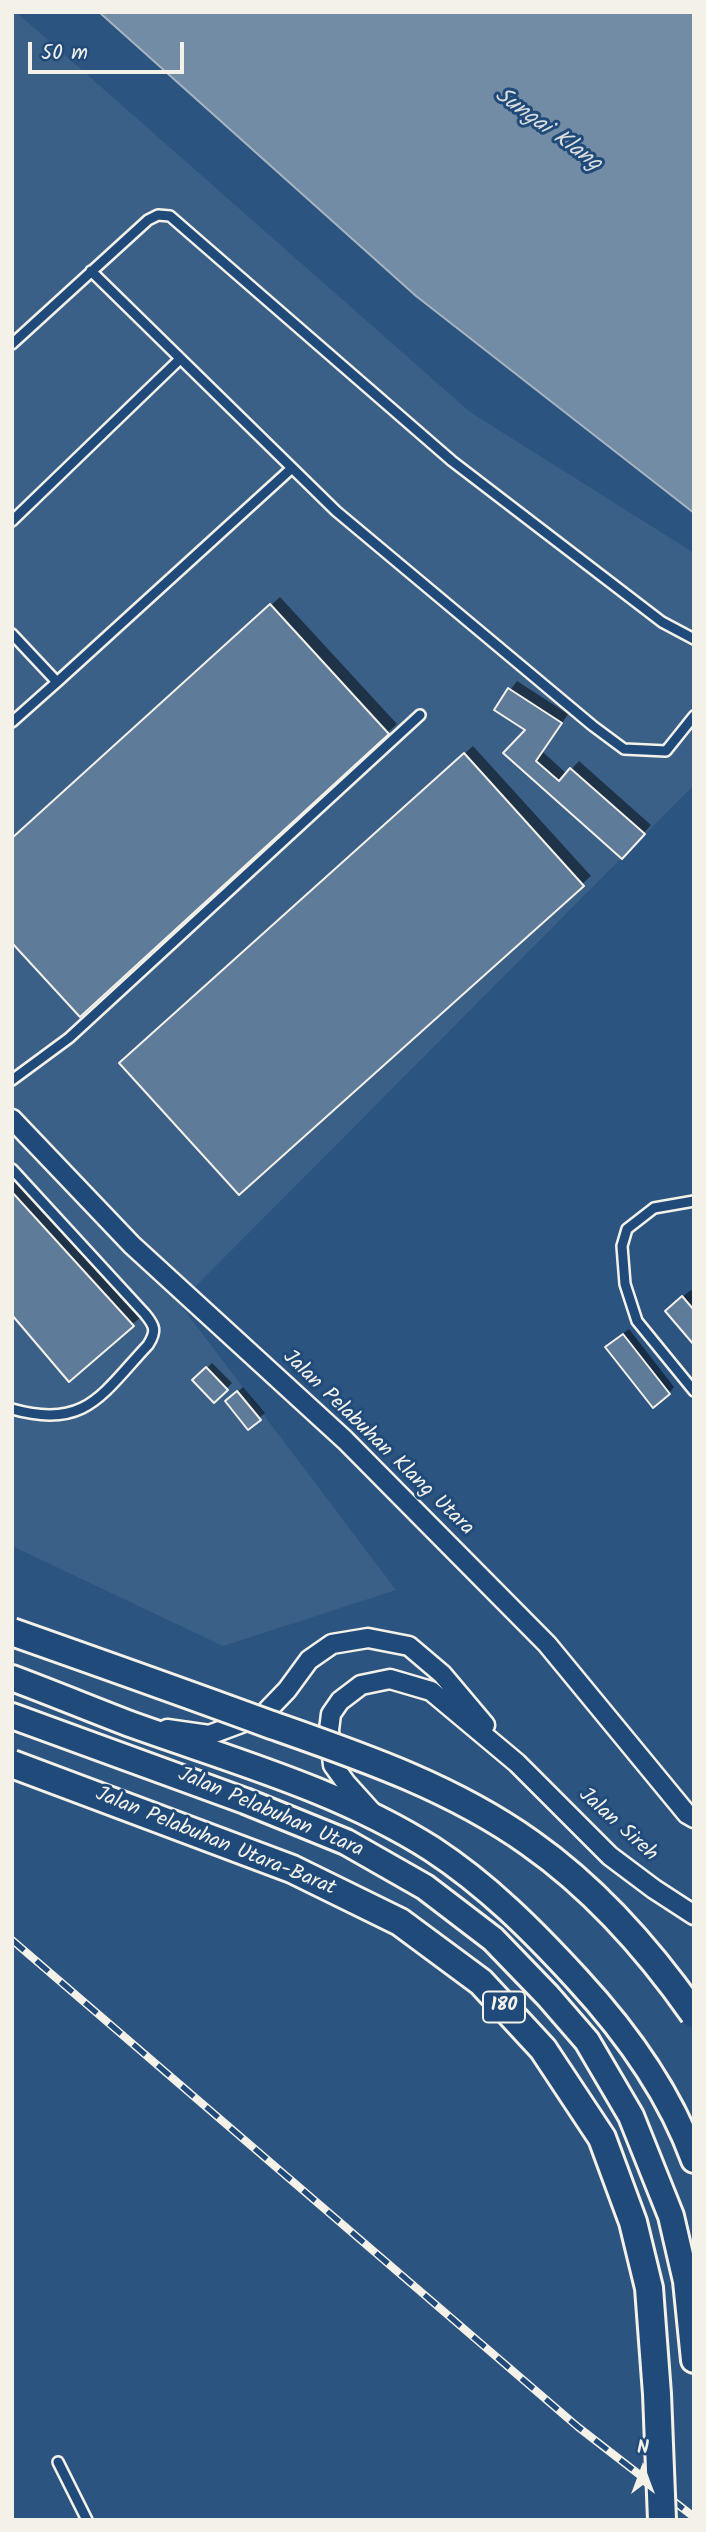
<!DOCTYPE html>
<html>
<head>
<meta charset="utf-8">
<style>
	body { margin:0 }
	#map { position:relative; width:706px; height:2532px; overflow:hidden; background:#2c5481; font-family:Kalam,sans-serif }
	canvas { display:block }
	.frame { position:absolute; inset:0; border:14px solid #f4f1e8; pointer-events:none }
	.north { position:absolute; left:608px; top:2434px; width:70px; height:70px; -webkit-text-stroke:5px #1f4a7a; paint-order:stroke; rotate:0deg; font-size:19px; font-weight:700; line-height:28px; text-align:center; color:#f4f1e8 }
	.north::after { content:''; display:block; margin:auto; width:24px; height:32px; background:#f4f1e8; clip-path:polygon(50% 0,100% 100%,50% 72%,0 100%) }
	.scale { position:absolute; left:28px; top:42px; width:156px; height:32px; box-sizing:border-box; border:4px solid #f4f1e8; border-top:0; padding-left:9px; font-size:21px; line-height:24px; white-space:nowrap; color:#f4f1e8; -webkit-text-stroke:5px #1f4a7a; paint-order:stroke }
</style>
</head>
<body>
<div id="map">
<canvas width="706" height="2532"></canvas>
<div class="frame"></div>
<div class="north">N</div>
<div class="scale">50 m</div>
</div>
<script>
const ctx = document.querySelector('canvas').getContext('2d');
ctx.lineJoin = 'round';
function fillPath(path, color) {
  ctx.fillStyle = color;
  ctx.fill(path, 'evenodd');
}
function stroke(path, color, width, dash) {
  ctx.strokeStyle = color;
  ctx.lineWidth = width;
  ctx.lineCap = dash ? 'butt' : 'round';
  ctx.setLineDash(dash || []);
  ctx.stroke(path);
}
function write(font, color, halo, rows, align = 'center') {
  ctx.font = font + ' Kalam,sans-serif';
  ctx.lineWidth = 6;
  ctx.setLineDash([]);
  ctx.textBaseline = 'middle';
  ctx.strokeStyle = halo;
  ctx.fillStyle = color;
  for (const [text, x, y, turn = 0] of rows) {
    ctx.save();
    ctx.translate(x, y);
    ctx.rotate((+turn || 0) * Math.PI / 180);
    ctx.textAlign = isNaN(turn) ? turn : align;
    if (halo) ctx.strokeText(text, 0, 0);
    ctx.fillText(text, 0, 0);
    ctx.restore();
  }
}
const built = new Path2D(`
	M12,12H16L470,412L694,553V785L179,1303L396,1590L223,1646L12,1546Z`);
const water = new Path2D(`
	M99,12H694V513L416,296Z`);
const shadow = new Path2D(`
	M280,597L397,724L80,1014L12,839Z
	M517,681L568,714L543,752L567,774L579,761L651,825L630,849L506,753L527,729L496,709Z
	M473,746L591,876L239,1192L130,1054Z
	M12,1174L142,1316L69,1379L12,1313Z
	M691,1290L694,1293V1342L675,1303Z
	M629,1329L674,1387L669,1393L613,1341Z
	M212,1363L232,1383L214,1401L195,1380Z
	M243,1387L265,1413L249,1427L233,1396Z`);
const building = new Path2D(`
	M270,604L389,734L80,1017L12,943V838Z
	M508,688L562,723L536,761L559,781L570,768L645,834L622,859L503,753L525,730L494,710Z
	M464,753L584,886L239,1195L119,1063Z
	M12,1192L134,1326L69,1382L12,1315Z
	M682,1296L694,1310V1345L665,1311Z
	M623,1334L670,1394L653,1408L605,1347Z
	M206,1367L228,1390L214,1403L192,1380Z
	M237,1391L261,1420L248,1430L225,1401Z`);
const service = new Path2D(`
	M91,271L336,511L593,726L624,749L666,751L694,716
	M12,344L148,220L158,215L170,216L452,461L662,622L694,639
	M12,521L180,359
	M12,634L57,682L292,468
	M12,722L57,682
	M12,1080L69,1038L420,715
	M12,1169L145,1314C155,1326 157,1331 148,1345C102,1394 86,1430 12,1409
	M694,1201L654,1208L627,1229L622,1246L625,1284L637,1321L694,1391
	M58,2462L87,2520`);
const minor = new Path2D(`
	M12,1119L132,1245L345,1440L547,1644L687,1814L694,1818
	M167,1729L209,1735L263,1715L287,1690L309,1660L332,1644L368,1638L409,1646L442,1674L485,1725
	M373,1813L346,1783L333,1765L329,1730L331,1714L340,1701L361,1685L390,1679L431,1691L517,1763L610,1856L654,1889L694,1915`);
const secondary = new Path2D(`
	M12,1678C52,1693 91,1709 130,1724C233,1761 339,1790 432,1849C487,1885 533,1931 577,1979C626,2032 669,2091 694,2160
	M12,1716L245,1801L346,1842L425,1887L493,1939L548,1996L587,2041L631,2116L671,2216L686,2281L694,2360`);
const rail = new Path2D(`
	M12,1940L578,2427L694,2517`);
const primaryBridge = new Path2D(`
	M12,1632C97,1662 182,1692 266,1723C357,1755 450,1786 530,1843C594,1888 649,1950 694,2014
	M12,1764L292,1869L400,1922L481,1982L543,2049L602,2138L633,2222L649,2288L657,2394L662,2520`);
const shields = [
	[504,2007,42]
];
const shieldNames = [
	["180",504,2007]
];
const streetNames = [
	["Jalan Pelabuhan Klang Utara",377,1444,44],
	["Jalan Pelabuhan Utara",270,1814,23],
	["Jalan Sireh",617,1826,42],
	["Jalan Pelabuhan Utara-Barat",215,1843,22]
];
const waterNames = [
	["Sungai Klang",547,131,36]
];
fillPath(built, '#3b6088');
fillPath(water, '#738ca6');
stroke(water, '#a7b4c0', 2);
fillPath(shadow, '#0007');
fillPath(building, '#5e7b9a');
stroke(building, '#f4f1e8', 2);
stroke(service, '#f4f1e8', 14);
stroke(minor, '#f4f1e8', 23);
stroke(secondary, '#f4f1e8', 30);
stroke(service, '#1f4a7a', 9);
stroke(minor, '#1f4a7a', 18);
stroke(secondary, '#1f4a7a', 24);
stroke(rail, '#f4f1e8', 8);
stroke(rail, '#1f4a7a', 5, [16]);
stroke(primaryBridge, '#f4f1e8', 32, []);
stroke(primaryBridge, '#1f4a7a', 26);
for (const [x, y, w] of shields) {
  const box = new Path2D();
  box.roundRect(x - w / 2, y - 15.5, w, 31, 5);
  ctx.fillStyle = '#1f4a7a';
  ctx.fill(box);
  stroke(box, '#f4f1e8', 2);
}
write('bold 19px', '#f4f1e8', null, shieldNames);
write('21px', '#f4f1e8', '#1f4a7a', streetNames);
write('italic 23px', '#dadddb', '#1f4a7a', waterNames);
</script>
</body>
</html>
